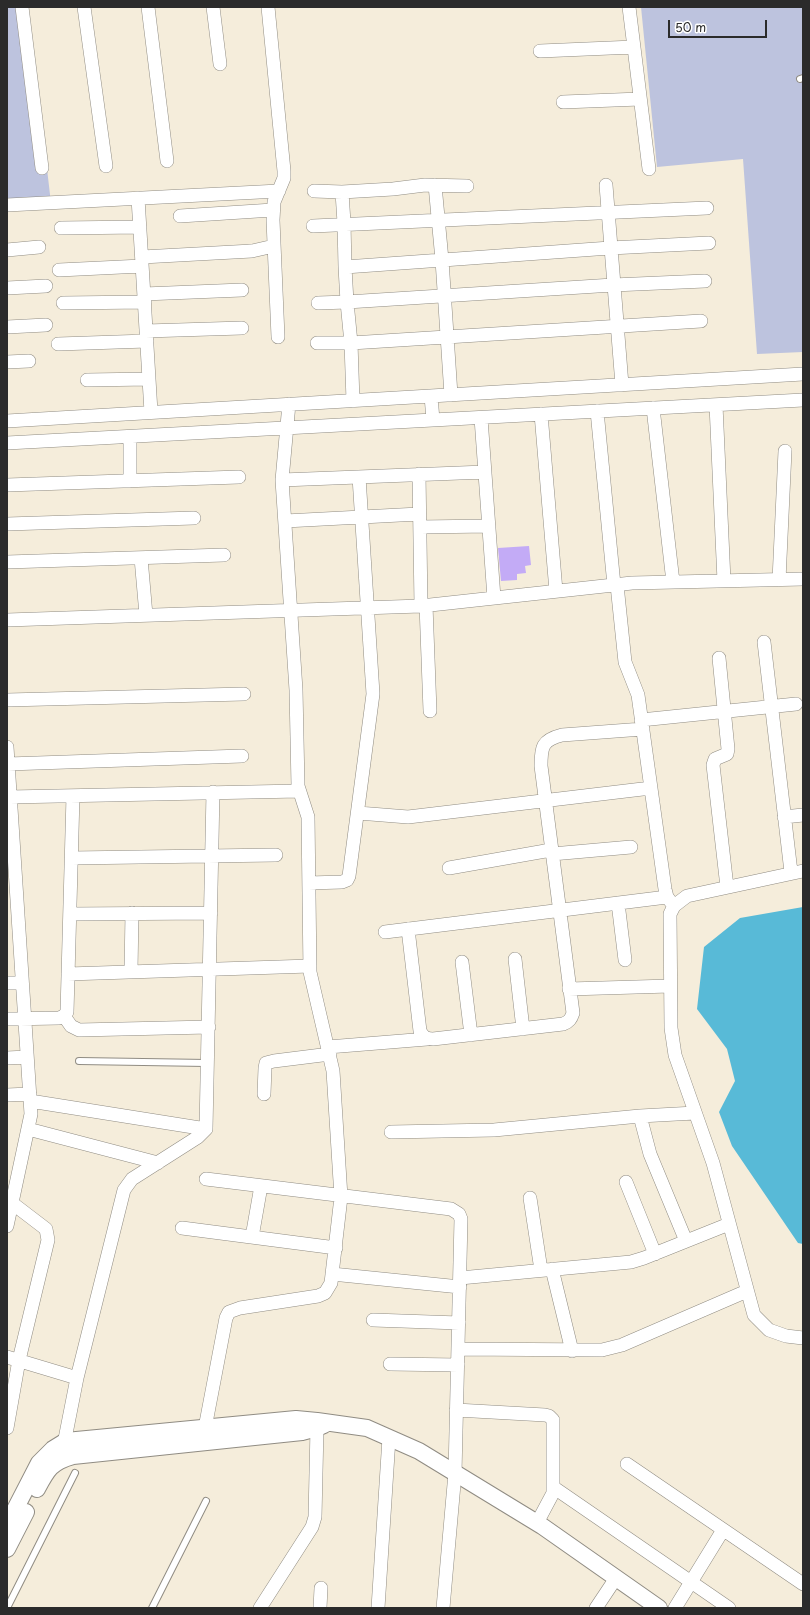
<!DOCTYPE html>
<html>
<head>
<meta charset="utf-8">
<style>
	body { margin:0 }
	#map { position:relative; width:810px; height:1615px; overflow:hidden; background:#f5eddb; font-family:"Playpen Sans",sans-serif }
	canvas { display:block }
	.frame { position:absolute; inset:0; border:8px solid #2b2b2b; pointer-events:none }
	.scale { position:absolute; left:668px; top:20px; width:99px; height:18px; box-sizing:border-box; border:2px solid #2b2b2b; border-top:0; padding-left:5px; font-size:12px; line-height:14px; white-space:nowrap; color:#2b2b2b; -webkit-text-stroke:3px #fff; paint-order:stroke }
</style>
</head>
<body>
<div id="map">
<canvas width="810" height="1615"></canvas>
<div class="frame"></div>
<div class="scale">50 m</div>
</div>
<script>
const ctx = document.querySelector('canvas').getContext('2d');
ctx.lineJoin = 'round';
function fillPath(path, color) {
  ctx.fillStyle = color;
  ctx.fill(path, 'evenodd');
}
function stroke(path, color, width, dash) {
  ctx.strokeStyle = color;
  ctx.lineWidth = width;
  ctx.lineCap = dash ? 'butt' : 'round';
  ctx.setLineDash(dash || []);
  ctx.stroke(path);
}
const industrial = new Path2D(`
	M7,7H28L51,203L7,207Z
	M641,7H803V352L757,354L743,159L657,167Z`);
const water = new Path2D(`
	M803,907V1244L798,1243L732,1146L719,1112L735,1081L727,1049L697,1009L704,947L740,918Z`);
const building = new Path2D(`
	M529,546L531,565L525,566L526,573L517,574V580L501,581L498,548Z`);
const service = new Path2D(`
	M800,79L803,78
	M79,1061L207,1063
	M7,1608L75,1473
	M152,1608L206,1501`);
const minor = new Path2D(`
	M22,7L42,168
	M84,7L106,166
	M148,7L167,161
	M213,7L220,64
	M268,7L284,171V178L274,202L273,220L278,337
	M629,7L649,169
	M540,51L634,47
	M563,102L640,99
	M435,185L442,260L451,395
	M606,185L622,385
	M314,191L342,192L393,189L425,185L467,186
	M342,192L344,223L345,267L610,248L709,243
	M138,198L151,412
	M7,205L279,191
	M180,216L273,210
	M313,226L707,208
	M61,228L140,227
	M7,250L39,247
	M142,257L252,251L274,246
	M59,270L142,266
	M7,288L46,286
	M144,294L242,290
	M63,303L145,302
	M318,303L347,302L345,267
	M7,327L46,325
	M146,331L242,328
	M317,343H351L701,321
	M58,344L147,341
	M7,362L29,361
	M87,380L149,379
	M431,396L433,420
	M353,401L351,343L347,302L613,285L705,281
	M716,405L724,581
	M653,408L673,582
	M597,411L614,585
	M541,414L556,591
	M481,418L494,598
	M7,421L803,374
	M130,437V481
	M7,443L803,400
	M419,474L421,606
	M282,480L485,472
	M7,485L239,477
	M285,521L419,514
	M7,524L194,518
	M420,527L489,526
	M141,558L146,615
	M7,562L224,555
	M779,580L785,451
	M617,585L625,662L638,695L665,889L667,897L674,906
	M426,605L430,711
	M7,620L421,606L632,583L803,579
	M764,642L791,872
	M719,658L728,749L727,754L715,759L713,765L727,887
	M7,700L244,694
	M641,720L796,704
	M7,747L31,1114L7,1226
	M8,764L242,756
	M10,797L299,791
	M358,813L408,817L651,788
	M784,817L803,815
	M552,854L631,847
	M72,858L276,855
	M449,868L551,850
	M803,871L687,896L674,906L670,914L671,1028L675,1055L713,1163L754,1315L769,1330L786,1336L803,1338
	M309,883L342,882L347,880L349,876L373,694L359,477
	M618,903L625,960
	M70,914L211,913
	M408,929L420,1031C423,1037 426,1039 433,1039L563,1024C569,1022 571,1019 573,1013L541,766C541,747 542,740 562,735L643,729
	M385,932L667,897
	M515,959L523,1029
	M462,962L471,1035
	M131,971L132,913
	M68,974L310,966
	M7,983H22
	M569,989L670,986
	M64,1016L71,1026L79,1030L209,1027
	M7,1019L59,1018L64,1016L67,1012L73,796
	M328,1047L427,1039
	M7,1058L27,1057
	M264,1094L265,1068L266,1063L274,1061L330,1054
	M7,1095L30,1094
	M30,1101L206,1129
	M640,1116L650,1154L686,1241
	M28,1129L158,1163
	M391,1132L494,1130L640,1116L695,1113
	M206,1179L451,1209L459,1214L461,1219L455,1473L443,1608
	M626,1182L655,1254
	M530,1198L541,1270
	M7,1202L12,1203L46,1229L48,1240L19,1360L7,1428
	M182,1228L336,1248
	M252,1237L261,1186
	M552,1269L572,1351
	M332,1274L460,1287
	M460,1278L631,1262L644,1258L729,1224
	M373,1320L459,1323
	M458,1349L602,1350L622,1345L747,1291
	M7,1357L77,1378
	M390,1364L458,1365
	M456,1410L545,1415L549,1416L553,1420V1493L537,1523
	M205,1428L226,1318L229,1312L240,1308L318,1296L325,1293L331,1283L341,1197L333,1071L310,972L308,817L298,786L296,690L282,480L289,404
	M63,1449L77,1378L124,1190L132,1179L198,1137L206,1129L213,792
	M627,1464L803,1584
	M553,1487L729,1608
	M260,1608L312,1527L315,1517L317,1428
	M320,1608L321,1588
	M378,1608L389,1438
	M596,1608L616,1578
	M675,1608L723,1530`);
const tertiary = new Path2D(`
	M37,1489C47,1470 51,1462 73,1456L302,1432L317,1428L324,1425
	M7,1525L39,1463L53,1449L66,1441L296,1419L317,1421L367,1428L419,1451L542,1526L659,1608
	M7,1549L26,1512`);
fillPath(industrial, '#bdc3de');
fillPath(water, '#58bad7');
fillPath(building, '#c3abf6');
stroke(service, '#908c83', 8);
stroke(minor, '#908c83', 14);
stroke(tertiary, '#908c83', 18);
stroke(service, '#fff', 6);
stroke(minor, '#fff', 13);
stroke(tertiary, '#fff', 16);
</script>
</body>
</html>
